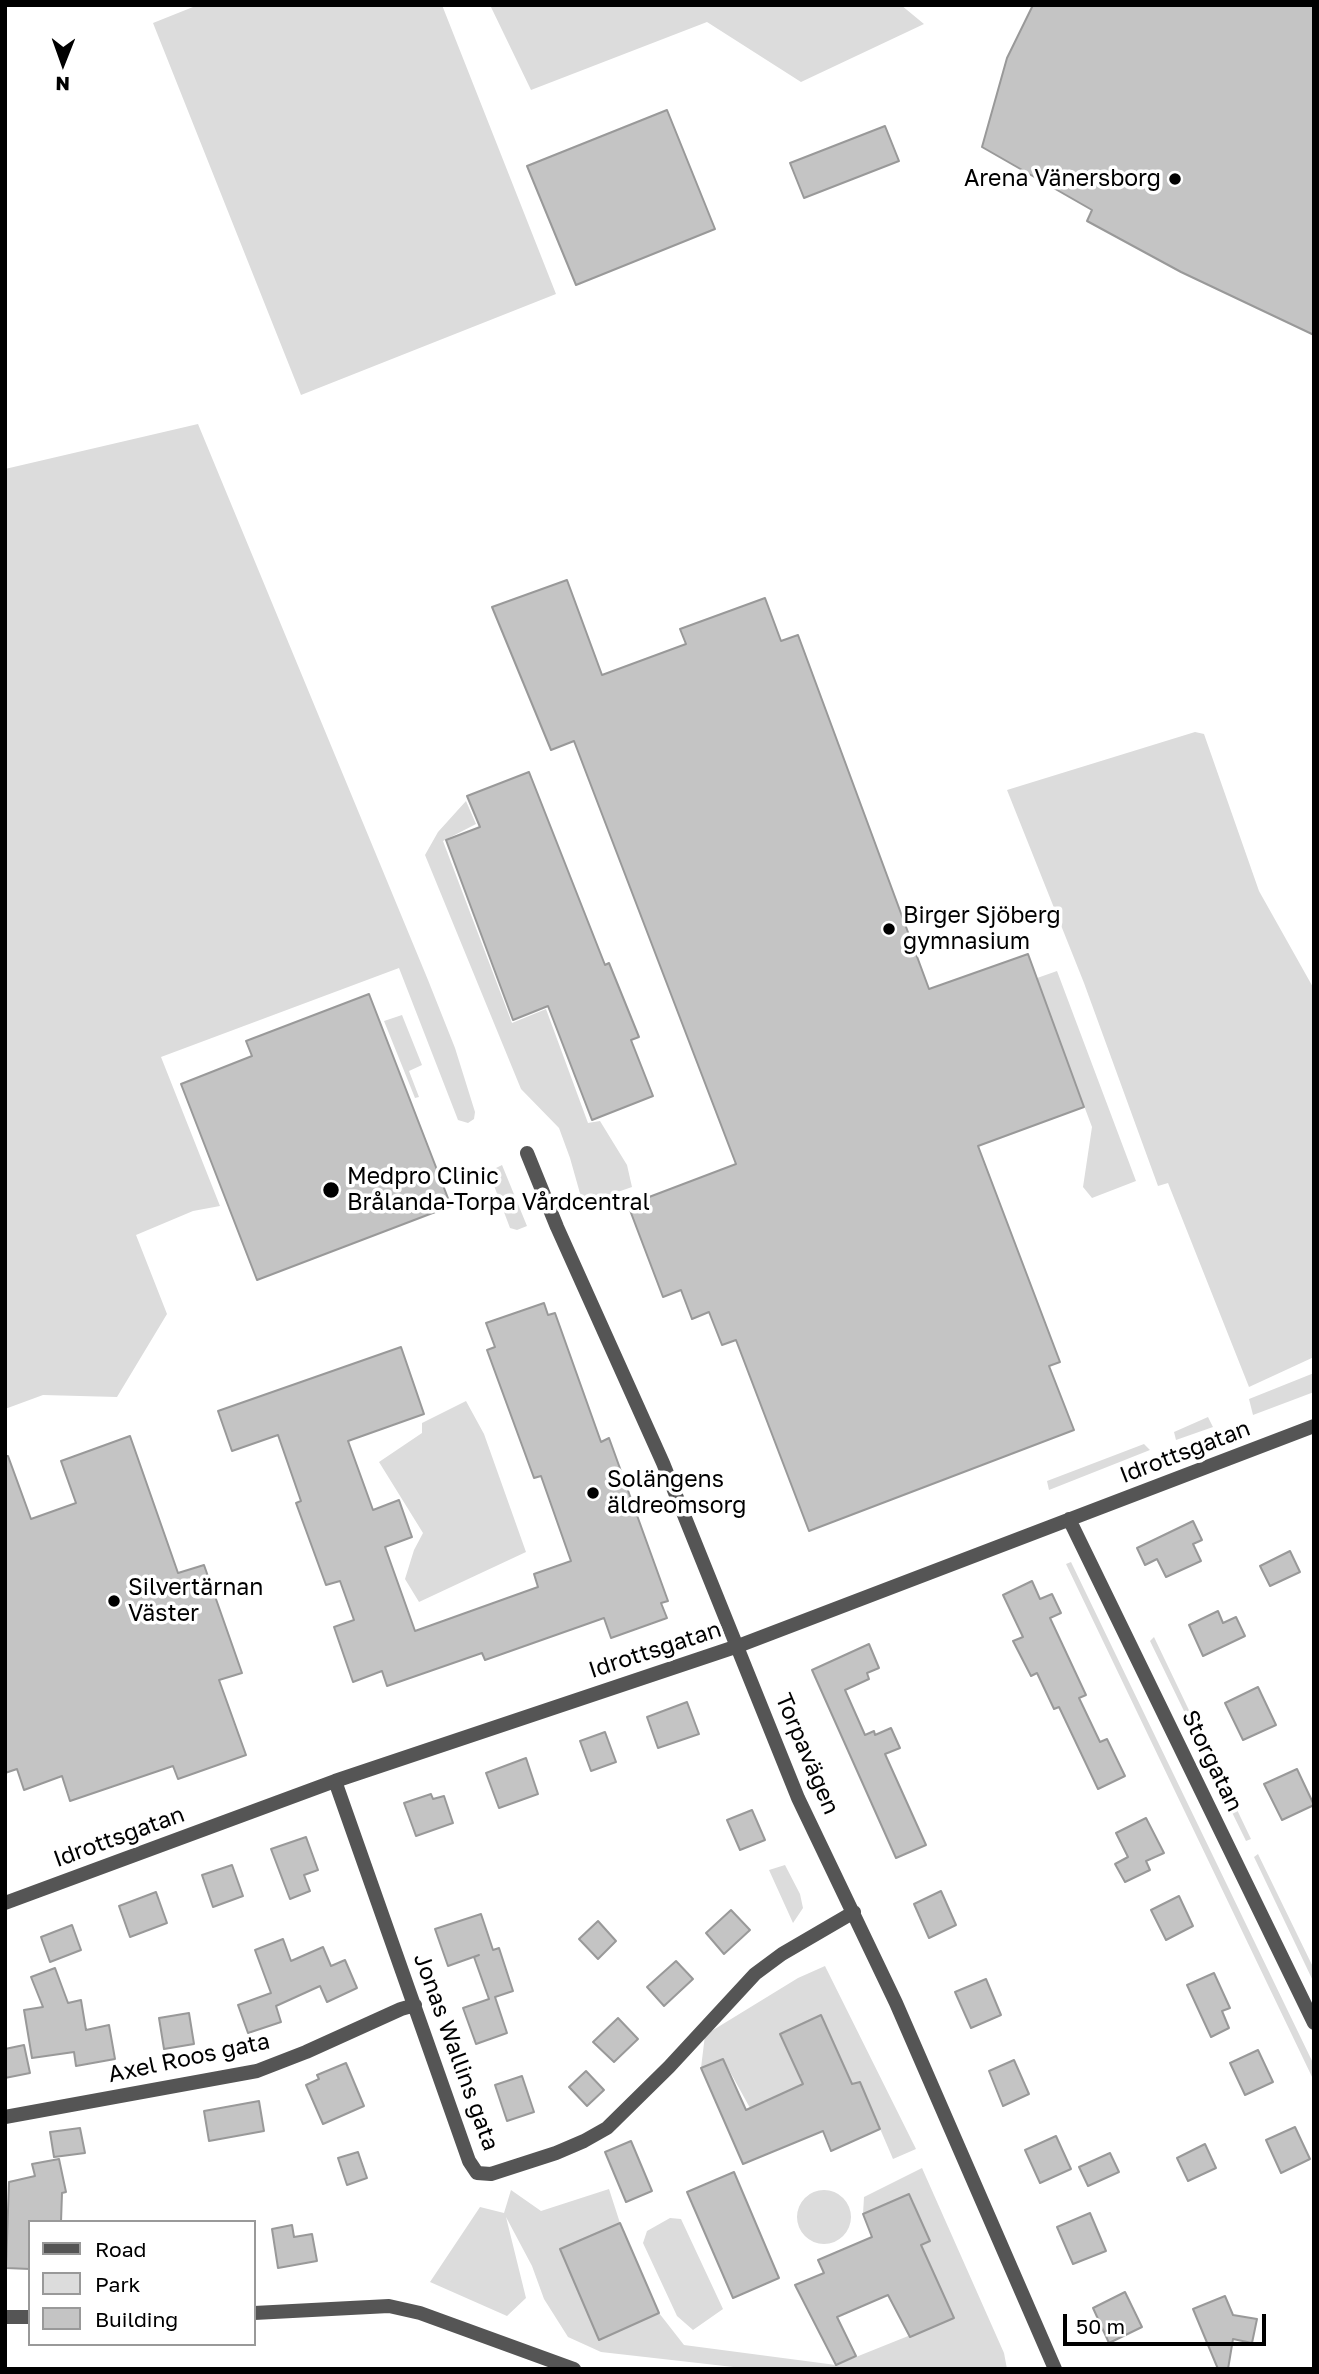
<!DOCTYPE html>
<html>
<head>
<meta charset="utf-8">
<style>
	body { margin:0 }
	#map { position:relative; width:1319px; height:2374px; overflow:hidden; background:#fff; font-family:"Golos Text",sans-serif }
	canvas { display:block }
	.frame { position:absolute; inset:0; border:7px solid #000; pointer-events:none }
	.legend { position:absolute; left:28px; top:2220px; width:228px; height:126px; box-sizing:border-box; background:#fff; border:2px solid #999; margin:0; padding:9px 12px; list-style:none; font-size:21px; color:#000 }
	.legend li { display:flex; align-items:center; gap:14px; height:35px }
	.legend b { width:35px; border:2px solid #999 }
	.north { position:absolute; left:28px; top:28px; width:70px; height:70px; -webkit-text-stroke:5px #fff; paint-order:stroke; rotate:181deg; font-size:19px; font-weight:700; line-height:28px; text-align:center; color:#000 }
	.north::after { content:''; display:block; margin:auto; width:24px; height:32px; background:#000; clip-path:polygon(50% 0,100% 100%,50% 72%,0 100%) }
	.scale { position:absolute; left:1063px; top:2314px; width:203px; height:32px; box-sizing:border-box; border:4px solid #000; border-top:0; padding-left:9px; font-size:21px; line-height:24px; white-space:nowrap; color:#000; -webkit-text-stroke:5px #fff; paint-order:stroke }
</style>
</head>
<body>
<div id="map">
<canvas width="1319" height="2374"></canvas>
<div class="frame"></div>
<ul class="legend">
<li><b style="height:9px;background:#555"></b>Road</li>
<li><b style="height:19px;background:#dcdcdc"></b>Park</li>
<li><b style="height:19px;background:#c4c4c4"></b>Building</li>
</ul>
<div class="north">N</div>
<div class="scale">50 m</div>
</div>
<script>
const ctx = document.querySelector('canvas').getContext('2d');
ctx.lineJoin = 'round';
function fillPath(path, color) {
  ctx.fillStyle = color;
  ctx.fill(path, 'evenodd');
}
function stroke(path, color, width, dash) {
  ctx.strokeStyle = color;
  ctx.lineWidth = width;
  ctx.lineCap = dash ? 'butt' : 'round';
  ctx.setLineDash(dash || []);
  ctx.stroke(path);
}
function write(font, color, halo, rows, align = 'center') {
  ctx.font = font + ' "Golos Text",sans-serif';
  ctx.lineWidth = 7;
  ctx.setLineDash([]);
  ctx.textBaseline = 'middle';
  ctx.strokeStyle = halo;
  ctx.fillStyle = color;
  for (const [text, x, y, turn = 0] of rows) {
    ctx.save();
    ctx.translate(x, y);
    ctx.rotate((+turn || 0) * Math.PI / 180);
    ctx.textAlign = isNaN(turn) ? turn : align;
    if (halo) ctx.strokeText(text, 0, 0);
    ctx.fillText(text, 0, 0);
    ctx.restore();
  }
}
const green = new Path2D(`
	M198,5H442L556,294L301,395L153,23Z
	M490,5H901L924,24L801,82L707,22L531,90Z
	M198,424L428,980L455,1048L475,1112L474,1119L468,1123L458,1120L399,968L161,1057L220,1206L193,1211L136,1235L167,1314L117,1397L43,1395L5,1409V469Z
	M1195,732L1204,734L1259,891L1314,989V1357L1249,1387L1168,1183L1158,1186L1084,983L1007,790Z
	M466,801L476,824L443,841L512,1023L546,1009L588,1123L600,1121L627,1165L632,1187L583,1204L570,1158L559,1128L521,1089L425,855L438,832Z
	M1057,971L1136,1181L1092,1198L1083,1187L1092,1127L1042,994L1006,989Z
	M402,1015L422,1065L409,1071L419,1097L415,1098L384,1021Z
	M502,1165L527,1226L517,1230L510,1228L490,1175L492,1170Z
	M1314,1373V1392L1253,1415L1249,1399Z
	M466,1401L484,1434L526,1552L419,1602L405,1579L414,1550L423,1533L379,1462L422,1433V1423Z
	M1208,1417L1213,1427L1176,1440L1174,1432Z
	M1144,1444L1150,1450L1049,1490L1047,1481Z
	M1071,1562L1314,2065V2081L1066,1564Z
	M1154,1637L1219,1773L1215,1775L1150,1641Z
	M1229,1793L1251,1839L1246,1841L1224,1796Z
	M1258,1854L1314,1969V1983L1254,1857Z
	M785,1865L800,1894L803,1908L793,1923L769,1870Z
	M825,1966L916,2149L893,2159L860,2082L852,2084L821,2015L780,2035L803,2084L750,2108L723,2059L701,2068L705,2035L798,1978Z
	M922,2168L1004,2353L1007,2369H751L601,2352L568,2337L544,2299L532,2266L506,2217L526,2298L507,2316L430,2282L480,2207L504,2213L511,2190L541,2211L609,2189L620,2223L560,2249L599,2339L659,2313L684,2345L836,2365L953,2318L921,2245L930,2241L910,2194L863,2214L864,2197Z
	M797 2217a27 27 0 1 1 54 0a27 27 0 1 1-54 0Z
	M670,2218L681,2219L723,2309L693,2330L677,2316L643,2243L647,2231Z`);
const building = new Path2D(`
	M1033,5H1314V335L1181,272L1087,221L1092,210L982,147L1007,58Z
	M667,110L715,229L576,285L527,166Z
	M885,126L899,161L804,198L790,163Z
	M567,580L602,675L686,644L680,629L765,598L781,641L798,635L929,989L1028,954L1084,1107L978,1146L1060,1362L1049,1366L1074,1430L809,1531L736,1340L722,1345L709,1312L692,1319L681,1290L663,1297L628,1205L736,1164L574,741L551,750L492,607Z
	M529,772L605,965L609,963L639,1037L631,1040L653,1096L592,1120L548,1006L513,1020L446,840L480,827L467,796Z
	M369,994L451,1206L257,1280L181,1084L252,1056L246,1041Z
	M544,1303L548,1315L555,1313L601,1442L609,1438L668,1601L661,1603L667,1618L611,1638L604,1618L485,1660L482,1653L387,1686L382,1671L353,1682L334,1627L354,1620L340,1581L326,1585L296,1503L301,1501L278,1435L232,1451L218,1411L401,1347L424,1414L348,1441L373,1510L399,1500L412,1537L385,1547L415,1631L538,1587L534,1574L571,1561L541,1476L534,1478L487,1350L495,1347L486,1323Z
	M130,1436L178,1573L204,1565L242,1673L219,1680L246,1755L178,1779L173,1766L70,1801L62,1776L24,1790L17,1769L5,1773V1456H8L31,1519L76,1503L61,1461Z
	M1193,1521L1202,1540L1193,1544L1201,1561L1166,1577L1157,1559L1145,1565L1137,1548Z
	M1290,1551L1300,1572L1270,1586L1260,1566Z
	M1032,1581L1040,1599L1052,1594L1061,1613L1050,1618L1086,1695L1079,1698L1100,1742L1107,1739L1125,1776L1098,1789L1059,1707L1054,1709L1037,1673L1031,1676L1013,1641L1023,1637L1003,1595Z
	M1218,1611L1223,1623L1236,1617L1245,1636L1203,1656L1189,1625Z
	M869,1644L879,1668L867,1673L869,1679L845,1690L865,1735L874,1731L875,1735L891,1728L900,1748L885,1754L926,1845L896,1858L812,1670Z
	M1258,1687L1276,1725L1243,1740L1225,1703Z
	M687,1702L699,1734L658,1748L647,1717Z
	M605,1732L616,1762L591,1771L580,1741Z
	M526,1758L538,1794L499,1808L486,1773Z
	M1297,1769L1314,1805L1282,1820L1264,1784Z
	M431,1794L433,1799L444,1796L453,1823L416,1836L404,1803Z
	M752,1810L765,1840L740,1850L727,1820Z
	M1146,1818L1164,1853L1146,1861L1150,1870L1125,1882L1115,1864L1128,1857L1116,1833Z
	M306,1837L318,1870L304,1875L310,1891L290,1899L271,1849Z
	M232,1865L243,1896L213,1907L202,1875Z
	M941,1891L956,1925L929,1938L914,1904Z
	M156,1892L167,1923L130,1937L119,1906Z
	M1179,1896L1193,1926L1166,1940L1151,1910Z
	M731,1910L750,1930L724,1954L706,1933Z
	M481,1914L493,1950L499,1948L513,1991L495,1997L507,2033L476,2044L463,2008L489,1999L474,1957L479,1955L448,1966L435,1929Z
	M598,1921L616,1941L598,1959L579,1939Z
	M72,1925L81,1950L50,1962L41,1937Z
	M283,1939L291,1961L323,1947L331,1966L345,1960L357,1988L327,2002L320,1986L276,2006L281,2022L248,2033L238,2005L271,1993L255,1950Z
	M676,1961L693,1979L664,2006L647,1987Z
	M55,1968L68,2003L81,2000L86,2030L109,2025L115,2059L76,2066L74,2052L32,2058L24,2010L43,2007L31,1977Z
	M1214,1973L1230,2008L1222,2011L1229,2028L1211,2037L1187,1985Z
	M986,1979L1001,2015L971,2028L955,1992Z
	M189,2013L194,2044L164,2049L159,2018Z
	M821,2015L852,2084L860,2082L880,2129L831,2151L823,2131L743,2164L701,2068L723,2059L746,2110L803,2084L780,2034Z
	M618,2018L638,2039L614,2062L593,2042Z
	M24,2045L30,2073L5,2078V2049Z
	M1258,2050L1273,2082L1245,2095L1230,2063Z
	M1014,2060L1029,2094L1003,2106L989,2071Z
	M346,2063L364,2106L323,2124L306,2085L319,2079L317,2075Z
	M586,2071L604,2090L587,2106L569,2087Z
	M522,2076L534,2112L507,2121L495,2085Z
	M259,2101L264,2131L209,2141L204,2111Z
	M1295,2127L1310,2159L1281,2173L1266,2140Z
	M80,2128L85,2153L54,2157L50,2132Z
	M1056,2136L1071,2169L1040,2183L1025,2150Z
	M631,2141L652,2191L626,2202L605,2152Z
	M1205,2144L1216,2168L1188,2181L1177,2158Z
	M358,2152L367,2178L347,2185L338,2158Z
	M1110,2153L1119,2172L1088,2186L1079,2167Z
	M59,2159L66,2192L62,2193L61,2222H30V2269L6,2268L9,2182L35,2176L32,2164Z
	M734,2172L779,2278L733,2298L687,2192Z
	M909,2194L930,2241L921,2245L954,2318L910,2337L888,2295L837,2317L856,2356L836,2365L795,2285L824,2273L818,2260L872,2237L863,2214Z
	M1090,2213L1106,2251L1073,2264L1057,2227Z
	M620,2223L659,2313L599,2340L560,2249Z
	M292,2225L294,2237L312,2234L317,2261L278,2268L272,2229Z
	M1125,2292L1142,2327L1109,2343L1093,2308Z
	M1225,2296L1233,2315L1257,2319L1252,2343L1233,2339L1228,2369H1218L1193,2309Z`);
const street = new Path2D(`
	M527,1153L557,1227L663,1463L798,1798L896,2003L1055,2369
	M1069,1519L1314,2023
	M335,1781L469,2161L477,2173L491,2174L556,2153L584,2141L607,2128L669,2067L755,1974L782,1954L854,1912
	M5,1903L335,1781L738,1646L1314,1426
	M5,2117L257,2071L306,2052L401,2009L415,2005
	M254,2313L389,2306L420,2313L574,2369
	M5,2317H30`);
const markers = [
	[1175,179,7,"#000"],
	[889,929,7,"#000"],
	[331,1190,9,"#000"],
	[593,1493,7,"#000"],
	[114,1601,7,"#000"]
];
const poiNames = [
	["Arena Vänersborg",1161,179,"right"],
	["Birger Sjöberg",903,916],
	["gymnasium",903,942],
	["Medpro Clinic",347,1177],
	["Brålanda-Torpa Vårdcentral",347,1203],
	["Solängens",607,1480],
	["äldreomsorg",607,1506],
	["Silvertärnan",128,1588],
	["Väster",128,1614]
];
const streetNames = [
	["Idrottsgatan",1185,1452,-21],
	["Idrottsgatan",655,1650,-18],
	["Torpavägen",807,1754,67],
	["Storgatan",1212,1761,64],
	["Idrottsgatan",119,1837,-20],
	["Jonas Wallins gata",456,2052,70],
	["Axel Roos gata",189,2058,-12]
];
fillPath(green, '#dcdcdc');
fillPath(building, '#c4c4c4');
stroke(building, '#999', 2);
stroke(street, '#555', 14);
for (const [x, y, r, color] of markers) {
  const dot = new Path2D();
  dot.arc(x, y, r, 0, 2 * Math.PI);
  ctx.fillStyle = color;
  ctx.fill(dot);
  stroke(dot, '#fff', 2.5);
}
write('23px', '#000', '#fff', poiNames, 'left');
write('23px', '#000', '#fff', streetNames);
</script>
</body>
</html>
